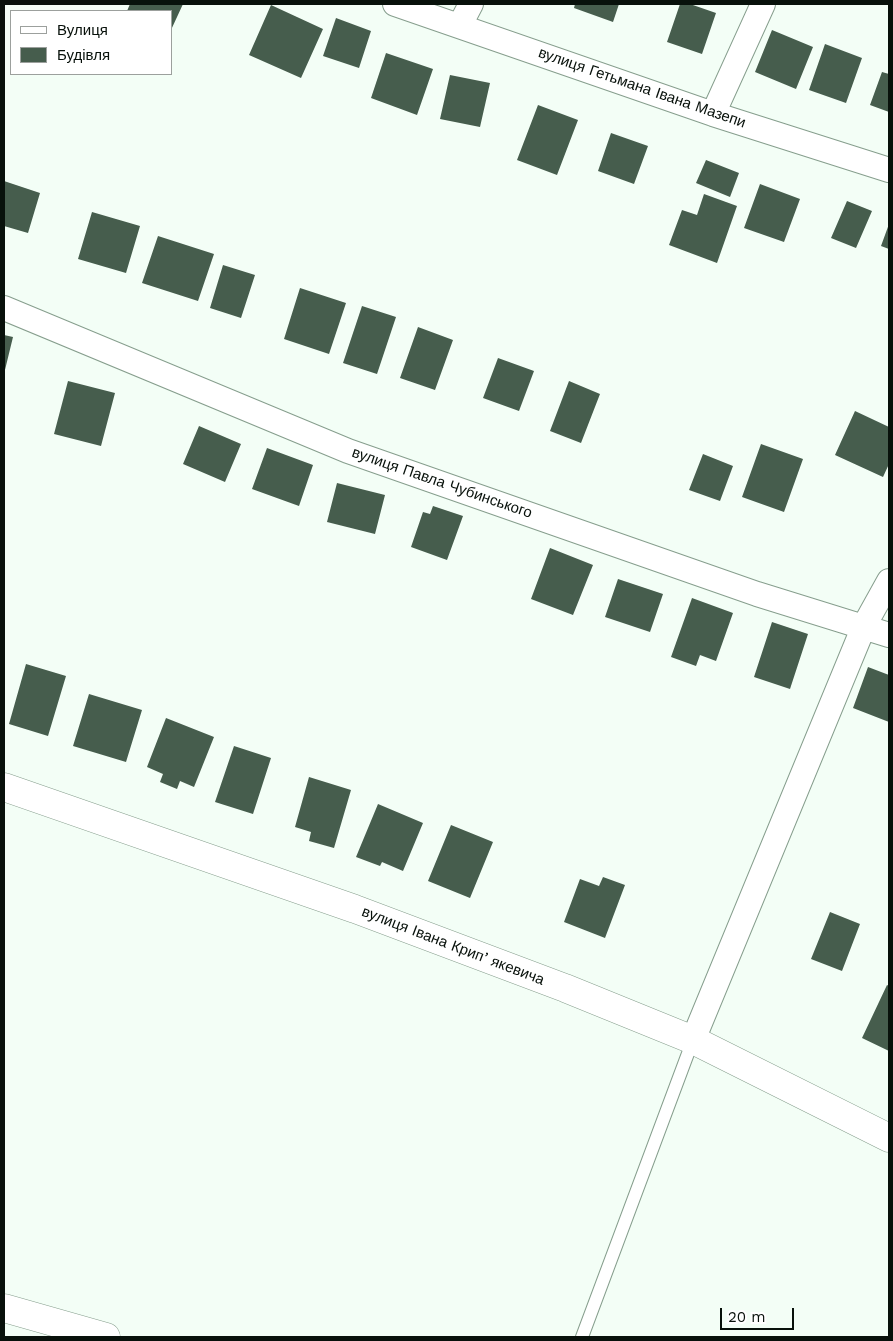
<!DOCTYPE html>
<html>
<head>
<meta charset="utf-8">
<style>
	body { margin:0 }
	#map { position:relative; width:893px; height:1341px; overflow:hidden; background:#f3fef6; font-family:"Work Sans",sans-serif }
	canvas { display:block }
	.frame { position:absolute; inset:0; border:5px solid #08110b; pointer-events:none }
	.legend { position:absolute; left:10px; top:10px; width:162px; height:65px; box-sizing:border-box; background:#fff; border:1px solid #9ca09d; margin:0; padding:6px 9px; list-style:none; font-size:15px; color:#08110b }
	.legend li { display:flex; align-items:center; gap:10px; height:25px }
	.legend b { width:25px; border:1px solid #9ca09d }
	.scale { position:absolute; left:720px; top:1308px; width:74px; height:22px; box-sizing:border-box; border:2px solid #08110b; border-top:0; padding-left:6px; font-size:15px; line-height:18px; white-space:nowrap; color:#08110b; -webkit-text-stroke:4px #fff; paint-order:stroke }
</style>
</head>
<body>
<div id="map">
<canvas width="893" height="1341"></canvas>
<div class="frame"></div>
<ul class="legend">
<li><b style="height:6px;background:#fff"></b>Вулиця</li>
<li><b style="height:14px;background:#465d4d"></b>Будівля</li>
</ul>
<div class="scale">20 m</div>
</div>
<script>
const ctx = document.querySelector('canvas').getContext('2d');
ctx.lineJoin = 'round';
function fillPath(path, color) {
  ctx.fillStyle = color;
  ctx.fill(path, 'evenodd');
}
function stroke(path, color, width, dash) {
  ctx.strokeStyle = color;
  ctx.lineWidth = width;
  ctx.lineCap = dash ? 'butt' : 'round';
  ctx.setLineDash(dash || []);
  ctx.stroke(path);
}
function write(font, color, halo, rows, align = 'center') {
  ctx.font = font + ' "Work Sans",sans-serif';
  ctx.lineWidth = 5;
  ctx.setLineDash([]);
  ctx.textBaseline = 'middle';
  ctx.strokeStyle = halo;
  ctx.fillStyle = color;
  for (const [text, x, y, turn = 0] of rows) {
    ctx.save();
    ctx.translate(x, y);
    ctx.rotate((+turn || 0) * Math.PI / 180);
    ctx.textAlign = isNaN(turn) ? turn : align;
    if (halo) ctx.strokeText(text, 0, 0);
    ctx.fillText(text, 0, 0);
    ctx.restore();
  }
}
const building = new Path2D(`
	M130,4H183L171,30V11H127Z
	M575,4H619L613,22L574,8Z
	M680,4H690L716,13L702,54L667,42Z
	M271,5L323,29L301,78L249,55Z
	M336,18L371,31L359,68L323,56Z
	M772,30L813,47L796,89L755,72Z
	M825,44L862,58L846,103L809,90Z
	M386,53L433,69L417,115L371,98Z
	M882,72L889,74V112L870,105Z
	M450,75L490,83L480,127L440,119Z
	M538,105L578,120L557,175L517,160Z
	M611,133L648,146L634,184L598,171Z
	M706,160L739,173L730,197L696,183Z
	M4,181L40,193L28,233L4,226Z
	M760,184L800,199L784,242L744,228Z
	M704,194L737,206L717,263L669,245L682,210L697,215Z
	M847,201L872,211L856,248L831,238Z
	M92,212L140,226L126,273L78,259Z
	M889,224V249L881,246Z
	M158,236L214,254L198,301L142,283Z
	M223,265L255,275L241,318L210,308Z
	M300,288L346,303L329,354L284,339Z
	M362,306L396,317L377,374L343,363Z
	M418,327L453,340L435,390L400,378Z
	M4,335L13,337L4,374Z
	M498,358L534,371L519,411L483,398Z
	M68,381L115,393L101,446L54,434Z
	M569,381L600,394L581,443L550,431Z
	M855,411L889,427V464L883,477L835,455Z
	M199,426L241,444L225,482L183,464Z
	M761,444L803,459L784,512L742,497Z
	M267,448L313,465L299,506L252,489Z
	M703,454L733,466L720,501L689,490Z
	M337,483L385,495L375,534L327,522Z
	M433,506L463,516L447,560L411,547L423,512L430,514Z
	M550,548L593,565L573,615L531,599Z
	M618,579L663,594L650,632L605,617Z
	M692,598L733,613L716,661L700,655L696,666L671,657Z
	M772,622L808,634L790,689L754,677Z
	M26,664L66,676L48,736L9,724Z
	M868,667L889,675V722L853,708Z
	M89,694L142,710L126,762L73,746Z
	M166,718L214,737L194,787L180,781L177,789L160,782L163,774L147,767Z
	M234,746L271,758L253,814L215,802Z
	M309,777L351,790L334,848L309,841L311,832L295,827Z
	M378,804L423,823L403,871L382,862L380,866L356,857Z
	M451,825L493,842L470,898L428,881Z
	M603,877L625,885L605,938L564,922L580,879L599,886Z
	M830,912L860,924L842,971L811,959Z
	M887,985L889,986V1051L862,1038Z`);
const lane = new Path2D(`
	M582,1337L693,1040`);
const street = new Path2D(`
	M395,4L713,114L889,170
	M460,25L471,4
	M713,114L763,4
	M4,308L348,451L757,594L889,635
	M693,1040L864,626L889,581`);
const secondary = new Path2D(`
	M4,787L355,909L565,988L693,1040L889,1138
	M4,1308L106,1337`);
const streetNames = [
	["вулиця Гетьмана Івана Мазепи",642,88,19],
	["вулиця Павла Чубинського",442,483,19],
	["вулиця Івана Крипʼякевича",453,946,21]
];
fillPath(building, '#465d4d');
stroke(lane, '#869e8d', 14);
stroke(street, '#869e8d', 26);
stroke(secondary, '#869e8d', 29);
stroke(lane, '#fff', 12);
stroke(street, '#fff', 24);
stroke(secondary, '#fff', 28);
write('15px', '#08110b', '#fff', streetNames);
</script>
</body>
</html>
